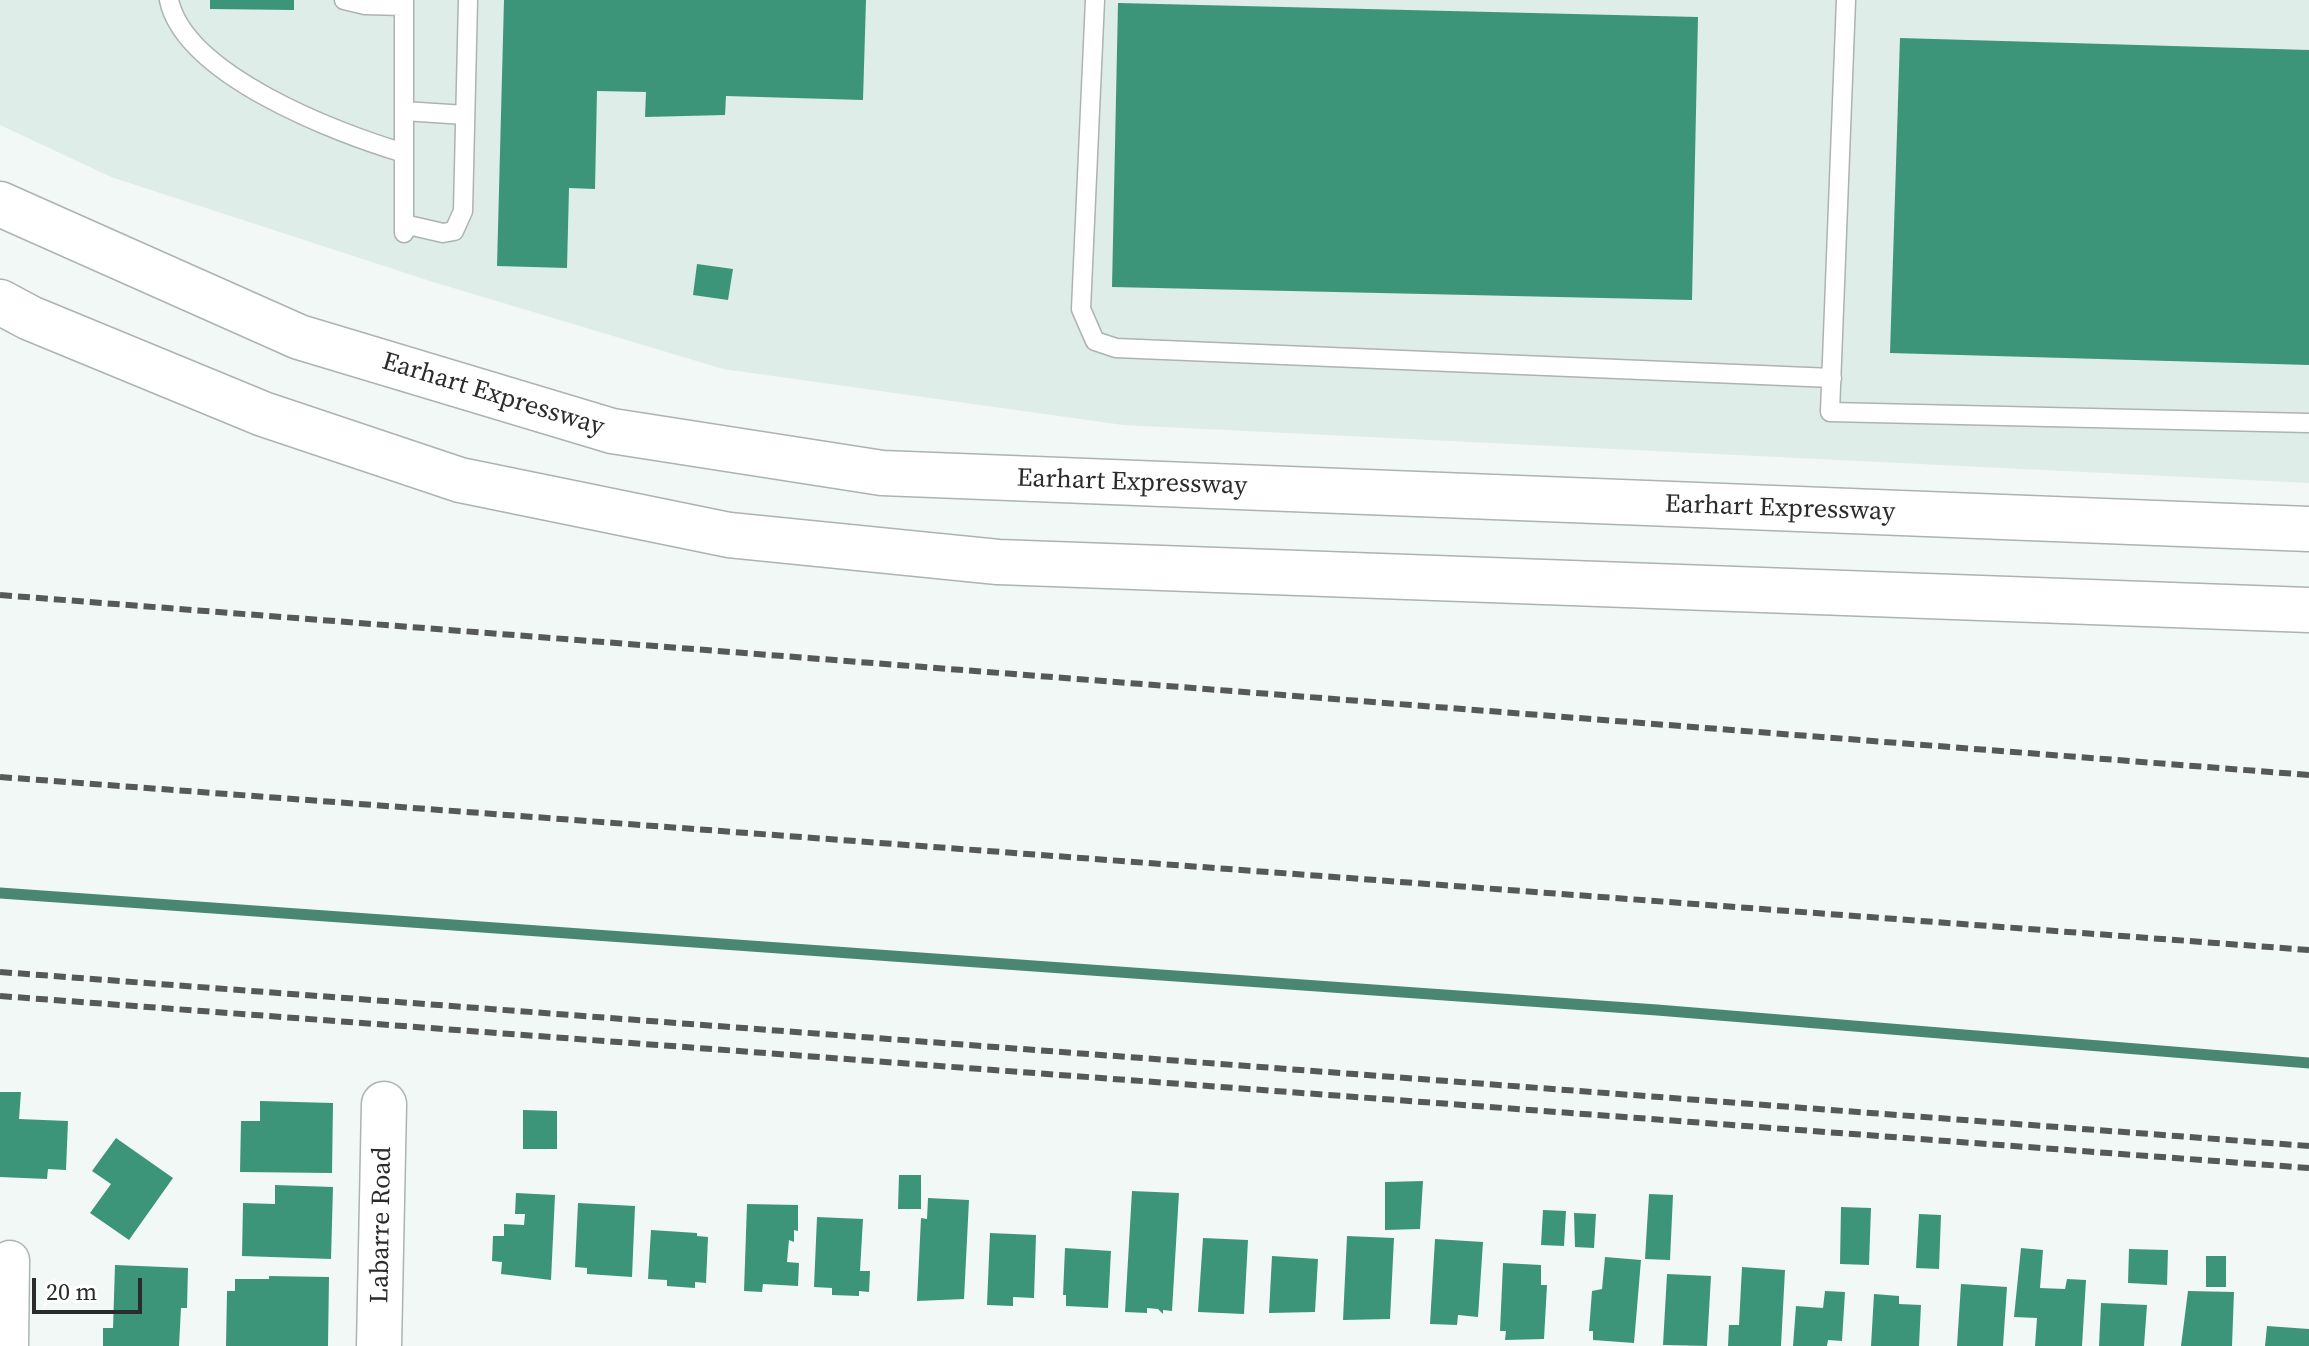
<!DOCTYPE html>
<html>
<head>
<meta charset="utf-8">
<style>
	body { margin:0 }
	#map { position:relative; width:2309px; height:1346px; overflow:hidden; background:#f2f8f6; font-family:"Source Serif 4",serif }
	canvas { display:block }
	.scale { position:absolute; left:32px; top:1278px; width:110px; height:36px; box-sizing:border-box; border:4px solid #2a2c2b; border-top:0; padding-left:10px; font-size:24px; line-height:28px; white-space:nowrap; color:#2a2c2b; -webkit-text-stroke:6px #fff; paint-order:stroke }
</style>
</head>
<body>
<div id="map">
<canvas width="2309" height="1346"></canvas>
<div class="scale">20 m</div>
</div>
<script>
const ctx = document.querySelector('canvas').getContext('2d');
ctx.lineJoin = 'round';
function fillPath(path, color) {
  ctx.fillStyle = color;
  ctx.fill(path, 'evenodd');
}
function stroke(path, color, width, dash) {
  ctx.strokeStyle = color;
  ctx.lineWidth = width;
  ctx.lineCap = dash ? 'butt' : 'round';
  ctx.setLineDash(dash || []);
  ctx.stroke(path);
}
function write(font, color, halo, rows, align = 'center') {
  ctx.font = font + ' "Source Serif 4",serif';
  ctx.lineWidth = 8;
  ctx.setLineDash([]);
  ctx.textBaseline = 'middle';
  ctx.strokeStyle = halo;
  ctx.fillStyle = color;
  for (const [text, x, y, turn = 0] of rows) {
    ctx.save();
    ctx.translate(x, y);
    ctx.rotate((+turn || 0) * Math.PI / 180);
    ctx.textAlign = isNaN(turn) ? turn : align;
    if (halo) ctx.strokeText(text, 0, 0);
    ctx.fillText(text, 0, 0);
    ctx.restore();
  }
}
const built = new Path2D(`
	M0,0H2309V483L1123,425L723,369L433,282L111,177L0,125Z`);
const stream = new Path2D(`
	M0,893L1657,1010L2309,1063`);
const building = new Path2D(`
	M210,0H294V10L210,9Z
	M504,0H866L863,100L726,96L725,115L645,117L646,92L597,91L595,189L569,188L567,268L497,266Z
	M1118,3L1698,17L1692,300L1112,287Z
	M1900,38L2309,50V365L1890,353Z
	M697,264L733,269L728,300L693,295Z
	M0,1092H21L19,1119L68,1121L66,1170L48,1169L47,1179L0,1177Z
	M260,1101L333,1103L332,1173L240,1172L241,1121H260Z
	M523,1110L557,1111V1149H523Z
	M116,1138L173,1178L129,1240L90,1213L111,1184L92,1171Z
	M899,1175H921V1209H898Z
	M1423,1181L1420,1229L1385,1230V1182Z
	M275,1185L333,1187L331,1259L242,1256L243,1203L275,1204Z
	M1132,1191L1179,1193L1172,1311L1163,1310V1314L1158,1309L1147,1308V1313L1125,1312Z
	M516,1193L555,1195L551,1280L501,1274L502,1262L492,1261L493,1236H504V1224L524,1225L525,1214H515Z
	M1649,1194L1673,1195L1670,1260L1645,1259Z
	M928,1198L969,1200L964,1299L917,1301L921,1218L927,1219Z
	M578,1203L635,1206L632,1277L587,1274V1268L575,1267Z
	M747,1204L798,1205V1231L794,1230V1242L789,1240L787,1262L799,1263L798,1286L763,1284L762,1292L744,1291Z
	M1841,1207L1871,1208L1869,1265L1840,1264Z
	M1543,1210L1566,1211L1564,1246L1541,1245Z
	M1574,1213L1596,1214L1594,1248L1575,1247Z
	M1919,1214L1941,1215L1939,1269L1916,1268Z
	M817,1217L863,1219L860,1271H870L869,1292L859,1291V1296L832,1295V1288L814,1287Z
	M651,1230L697,1233V1236L708,1237L706,1283L695,1282V1288L667,1286V1280L648,1279Z
	M990,1233L1036,1235L1034,1298L1013,1297V1306L987,1305Z
	M1347,1236L1394,1238L1390,1319L1343,1320Z
	M1203,1238L1248,1240L1244,1314L1198,1312Z
	M1435,1239L1483,1242L1478,1317L1458,1315L1457,1325L1430,1324Z
	M1065,1248L1111,1251L1108,1308L1066,1306V1295H1063Z
	M2021,1248L2043,1250L2040,1288L2065,1289L2067,1279L2086,1280L2082,1346H2035L2037,1318L2014,1317Z
	M2129,1249L2168,1250L2167,1285L2128,1283Z
	M1272,1256L1318,1259L1315,1312L1269,1313Z
	M2206,1256H2226V1287H2206Z
	M1605,1257L1641,1260L1634,1343L1593,1340V1331H1589L1592,1291L1602,1289Z
	M1503,1263L1541,1265V1285H1547L1544,1339L1505,1340L1506,1331H1500Z
	M115,1265L188,1268L187,1308H181L179,1346H103V1328H113Z
	M1742,1267L1785,1270L1781,1346H1728L1729,1325H1739Z
	M1667,1274L1711,1276L1707,1346L1663,1345Z
	M269,1276L329,1277L328,1346H226L227,1291H235V1279H269Z
	M1961,1284L2007,1287L2003,1346H1957Z
	M1825,1291L1845,1292L1842,1341L1828,1340L1827,1346H1793L1796,1306L1823,1308Z
	M2188,1291L2234,1292L2232,1346H2181Z
	M1874,1294L1899,1296V1304L1921,1305L1919,1346H1871Z
	M2101,1303L2147,1305L2144,1346H2099Z
	M2267,1326L2309,1329V1346H2265Z`);
const lane = new Path2D(`
	M169,0C185,75 336,133 404,153
	M344,0L365,5L404,6
	M404,0V233
	M1095,0L1081,309L1095,341L1116,348L1832,378
	M1846,0L1830,412L2309,423
	M404,111L465,115
	M404,224L443,233L454,231L463,211L468,0`);
const street = new Path2D(`
	M9,1346L10,1260`);
const secondary = new Path2D(`
	M379,1346L384,1104`);
const highway = new Path2D(`
	M0,204L299,337L612,431L882,473L2309,529
	M0,302L30,318L263,414L460,480L729,535L998,562L2309,610`);
const rail = new Path2D(`
	M0,595L2309,775
	M0,777L2309,950
	M0,972L2309,1146
	M0,996L2309,1168`);
const streetNames = [
	["Earhart Expressway",493,395,17],
	["Earhart Expressway",1132,483,2],
	["Earhart Expressway",1780,509,2],
	["Labarre Road",382,1225,-89]
];
fillPath(built, '#deede7');
stroke(stream, '#4a8773', 11);
fillPath(building, '#3d9579');
stroke(lane, '#adb3b0', 21);
stroke(street, '#adb3b0', 41);
stroke(secondary, '#adb3b0', 47);
stroke(highway, '#adb3b0', 47);
stroke(lane, '#fff', 18);
stroke(street, '#fff', 38);
stroke(secondary, '#fff', 44);
stroke(highway, '#fff', 44);
stroke(rail, '#565957', 6, [12, 6]);
write('26px', '#2a2c2b', '#fff', streetNames);
</script>
</body>
</html>
